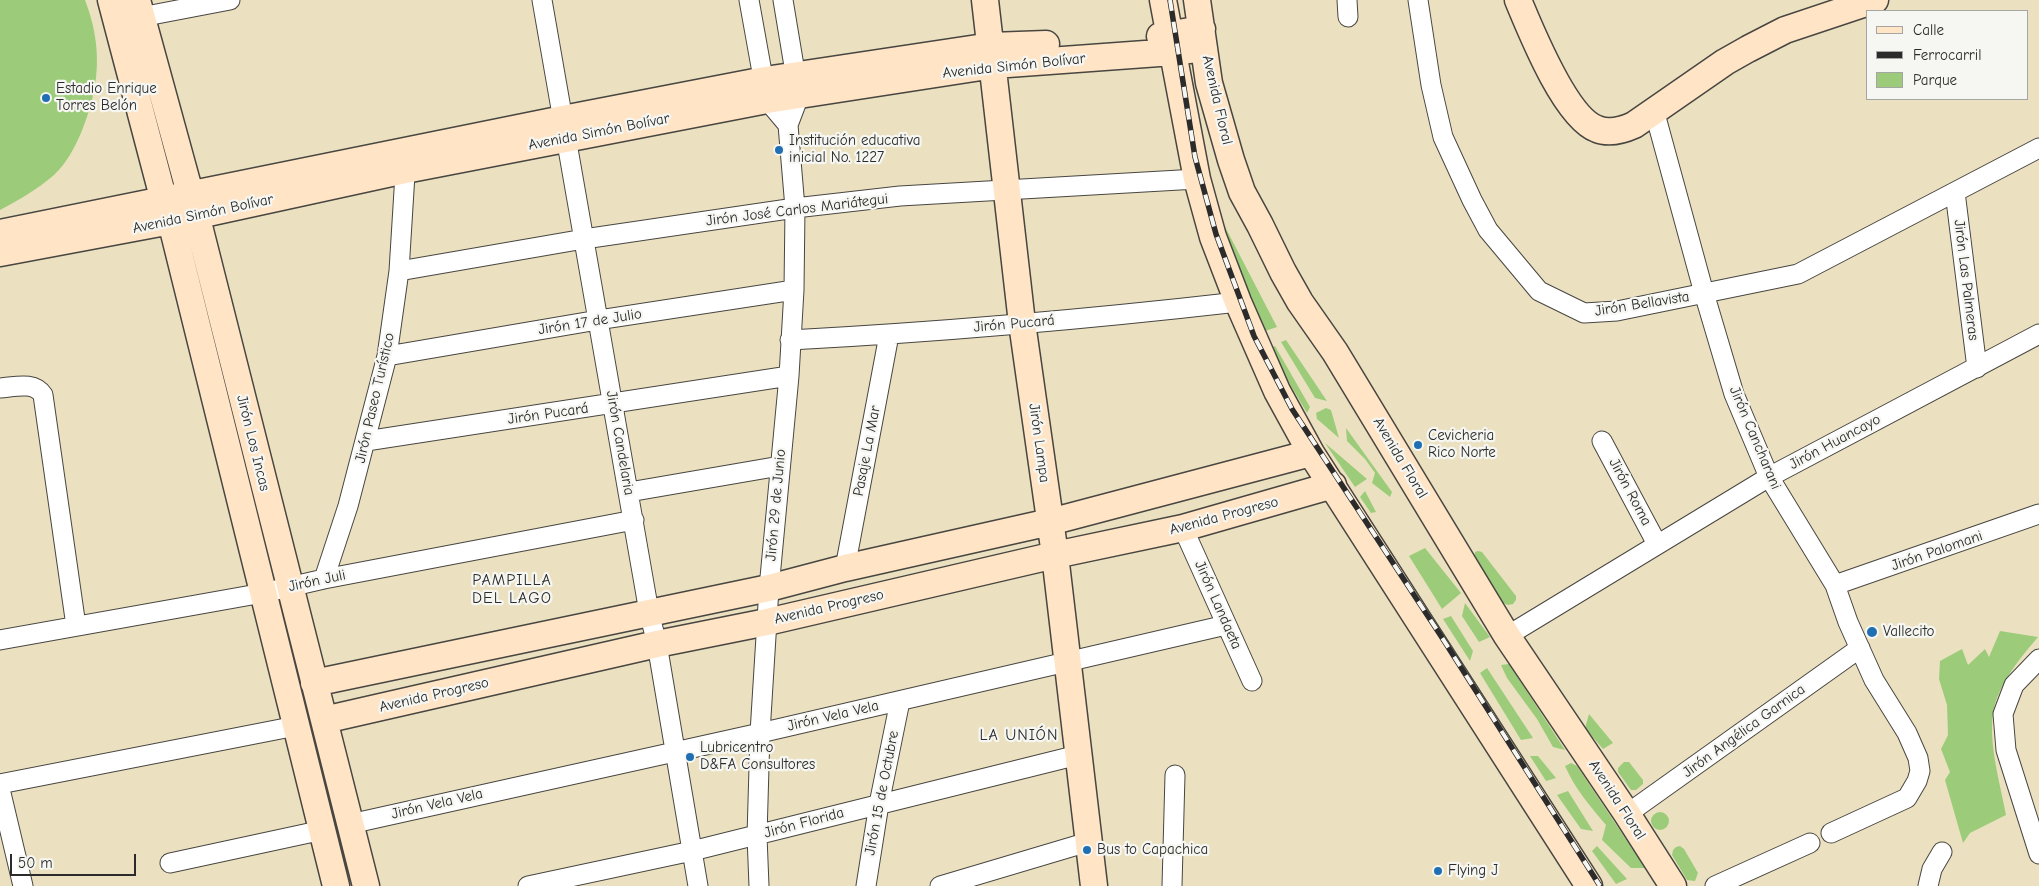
<!DOCTYPE html>
<html>
<head>
<meta charset="utf-8">
<style>
	body { margin:0 }
	#map { position:relative; width:2039px; height:886px; overflow:hidden; background:#ebe1c0; font-family:"Comic Neue",sans-serif }
	canvas { display:block }
	.legend { position:absolute; left:1866px; top:10px; width:162px; height:90px; box-sizing:border-box; background:#f6f6f2; border:1px solid #a5a5a2; margin:0; padding:6px 9px; list-style:none; font-size:15px; color:#2b2b2b }
	.legend li { display:flex; align-items:center; gap:10px; height:25px }
	.legend b { width:25px; border:1px solid #a5a5a2 }
	.scale { position:absolute; left:10px; top:854px; width:126px; height:22px; box-sizing:border-box; border:2px solid #2b2b2b; border-top:0; padding-left:6px; font-size:15px; line-height:18px; white-space:nowrap; color:#2b2b2b; -webkit-text-stroke:4px #f6f6f2; paint-order:stroke }
</style>
</head>
<body>
<div id="map">
<canvas width="2039" height="886"></canvas>
<ul class="legend">
<li><b style="height:6px;background:#ffe4c6"></b>Calle</li>
<li><b style="height:6px;background:#2b2b2b"></b>Ferrocarril</li>
<li><b style="height:14px;background:#9ccc7a"></b>Parque</li>
</ul>
<div class="scale">50 m</div>
</div>
<script>
const ctx = document.querySelector('canvas').getContext('2d');
ctx.lineJoin = 'round';
function fillPath(path, color) {
  ctx.fillStyle = color;
  ctx.fill(path, 'evenodd');
}
function stroke(path, color, width, dash) {
  ctx.strokeStyle = color;
  ctx.lineWidth = width;
  ctx.lineCap = dash ? 'butt' : 'round';
  ctx.setLineDash(dash || []);
  ctx.stroke(path);
}
function write(font, color, halo, rows, align = 'center') {
  ctx.font = font + ' "Comic Neue",sans-serif';
  ctx.lineWidth = 4.5;
  ctx.setLineDash([]);
  ctx.textBaseline = 'middle';
  ctx.strokeStyle = halo;
  ctx.fillStyle = color;
  for (const [text, x, y, turn = 0] of rows) {
    ctx.save();
    ctx.translate(x, y);
    ctx.rotate((+turn || 0) * Math.PI / 180);
    ctx.textAlign = isNaN(turn) ? turn : align;
    if (halo) ctx.strokeText(text, 0, 0);
    ctx.fillText(text, 0, 0);
    ctx.restore();
  }
}
const green = new Path2D(`
	M0,0H85C103,47 100,87 81,133C75,147 66,164 54,175C38,189 19,200 0,210Z
	M1220,217L1277,327L1262,332Z
	M1286,340L1327,401L1315,398L1281,342Z
	M1275,346L1310,407L1307,413L1269,349Z
	M1326,408L1331,410L1339,438L1317,419L1316,413Z
	M1346,428L1392,492L1390,497L1372,483L1375,473L1365,459L1347,441Z
	M1325,443L1367,479L1355,487Z
	M1365,491L1376,512L1371,513L1360,497Z
	M1425,548L1461,593L1442,609L1409,556Z
	M1478,551L1482,552L1516,596V600L1513,604L1508,605L1503,603L1474,558L1475,552Z
	M1465,603L1490,637L1479,642L1462,616Z
	M1451,616L1473,651L1470,661L1443,619Z
	M2000,631L2038,637C2022,656 2006,675 1997,698C1984,731 2000,781 2006,815L1970,833L1963,843L1945,780L1950,772L1941,749L1948,735L1947,705L1939,679L1940,661L1962,649L1968,665L1985,649L1989,657Z
	M1509,664L1565,750L1553,747L1537,719L1507,678L1501,665Z
	M1487,668L1533,738L1521,740L1480,673Z
	M1589,714L1613,743L1603,749L1585,728Z
	M1530,756H1538L1556,778L1546,781Z
	M1624,762H1629L1643,780V784L1636,790H1631L1618,772V768Z
	M1571,763L1577,766L1645,868H1631L1602,840L1606,825C1590,806 1575,789 1565,766Z
	M1568,791L1593,831L1581,829L1557,795Z
	M1651 821a9 9 0 1 1 18 0a9 9 0 1 1-18 0Z
	M1597,846L1627,879L1616,884L1592,851Z
	M1680,846L1684,849L1698,873L1695,881L1687,880L1672,855L1673,850L1676,847Z`);
const street = new Path2D(`
	M542,0L649,612L657,644L698,886
	M749,0L767,100L788,125
	M1347,0L1348,17
	M1418,0L1431,85L1443,137L1472,200L1488,230L1539,291L1584,313L1617,311L1798,274L2039,148
	M141,17L230,0
	M1654,110L1704,293L1734,394L1769,477L1835,585L1848,622L1874,680L1907,733L1918,758L1920,771L1917,781L1907,798L1831,833
	M1955,192L1977,368
	M399,271L584,239L795,208L900,196L1197,179
	M790,340C940,332 1089,319 1238,302
	M387,356L598,320L794,290
	M0,388C15,387 34,381 43,395L76,626
	M366,441L789,376
	M1602,441L1657,544
	M629,492L780,466
	M1183,528L1252,681
	M845,568L889,335
	M324,579L348,506L387,356L399,271L406,158
	M1835,585L2039,514
	M1507,636L1769,477L2039,334
	M0,640L263,593L324,579L634,520
	M2039,659L2014,685L2003,714L2006,750L2039,854
	M0,784L296,726
	M0,789L23,886
	M1627,814L1860,648
	M350,824L760,733L1226,625
	M170,863L323,830
	M528,886L692,851L1078,755
	M759,886L757,836L760,733L769,588L789,376L794,290L795,208L788,125L799,96L783,0
	M866,886L879,804L900,701
	M940,886L1088,842
	M1172,886L1175,775
	M1715,886L1810,843
	M1928,886L1932,869L1942,852`);
const secondary = new Path2D(`
	M111,0L164,201L171,221L336,886
	M137,0L199,226L366,886
	M985,0L1022,323L1055,555L1094,886
	M1163,0L1197,179L1213,237L1238,302L1277,391L1311,453L1589,886
	M1197,0L1209,83L1231,160L1242,192L1260,225L1283,272L1300,302L1335,352L1507,636L1627,814L1673,886
	M1518,0C1531,31 1565,117 1597,129C1609,134 1623,130 1634,125L1725,62L1748,49L1785,30L1875,0
	M1160,36L1202,29
	M0,233L563,119L765,80L991,46L1046,44
	M0,253L171,221L405,170L767,100L994,65L1173,52L1204,48
	M314,683L769,588L845,568L1050,522L1311,453
	M324,720L657,644L767,622L1055,555L1183,528L1333,485`);
const rail = new Path2D(`
	M1170,0L1195,157L1216,234L1254,336L1292,409L1441,636L1600,886`);
const markers = [
	[46,98,5,"#1f6fb2"],
	[779,150,5,"#1f6fb2"],
	[1418,445,5,"#1f6fb2"],
	[1872,632,6,"#1f6fb2"],
	[690,757,5,"#1f6fb2"],
	[1087,850,5,"#1f6fb2"],
	[1438,871,5,"#1f6fb2"]
];
const streetNames = [
	["Avenida Simón Bolívar",1014,66,-6],
	["Avenida Floral",1217,100,77],
	["Avenida Simón Bolívar",599,132,-11],
	["Jirón José Carlos Mariátegui",797,210,-7],
	["Avenida Simón Bolívar",203,214,-12],
	["Jirón Las Palmeras",1966,280,83],
	["Jirón Bellavista",1642,304,-9],
	["Jirón 17 de Julio",590,322,-9],
	["Jirón Pucará",1014,324,-5],
	["Jirón Paseo Turístico",375,398,-77],
	["Jirón Pucará",548,414,-8],
	["Jirón Cancharani",1755,438,67],
	["Jirón Huancayo",1835,442,-28],
	["Jirón Los Incas",253,443,76],
	["Jirón Candelaria",620,443,80],
	["Jirón Lampa",1039,443,82],
	["Pasaje La Mar",867,451,-79],
	["Avenida Floral",1400,458,59],
	["Jirón Roma",1630,492,62],
	["Jirón 29 de Junio",776,505,-85],
	["Avenida Progreso",1224,516,-15],
	["Jirón Palomani",1937,551,-19],
	["Jirón Juli",317,581,-12],
	["Jirón Landaeta",1218,605,66],
	["Avenida Progreso",829,607,-13],
	["Avenida Progreso",434,695,-13],
	["Jirón Vela Vela",833,716,-13],
	["Jirón Angélica Garnica",1744,731,-36],
	["Jirón 15 de Octubre",882,793,-79],
	["Avenida Floral",1617,800,57],
	["Jirón Vela Vela",437,804,-13],
	["Jirón Florida",804,823,-15]
];
const poiNames = [
	["Estadio Enrique",56,89],
	["Torres Belón",56,106],
	["Institución educativa",789,141],
	["inicial No. 1227",789,158],
	["Cevicheria",1428,436],
	["Rico Norte",1428,453],
	["Vallecito",1883,632],
	["Lubricentro",700,748],
	["D&FA Consultores",700,765],
	["Bus to Capachica",1097,850],
	["Flying J",1448,871]
];
const neighbourhoodNames = [
	["PAMPILLA",512,580],
	["DEL LAGO",512,598],
	["LA UNIÓN",1019,735]
];
fillPath(green, '#9ccc7a');
stroke(street, '#484641', 21);
stroke(secondary, '#484641', 29);
stroke(street, '#fff', 19);
stroke(secondary, '#ffe4c6', 26);
stroke(rail, '#2b2b2b', 5.5);
stroke(rail, '#f6f6f2', 4, [11]);
for (const [x, y, r, color] of markers) {
  const dot = new Path2D();
  dot.arc(x, y, r, 0, 2 * Math.PI);
  ctx.fillStyle = color;
  ctx.fill(dot);
  stroke(dot, '#f6f6f2', 2);
}
write('15px', '#2b2b2b', '#f6f6f2', streetNames);
write('15px', '#2b2b2b', '#f6f6f2', poiNames, 'left');
ctx.letterSpacing = '1px';
write('16px', '#2b2b2b', '#f6f6f2', neighbourhoodNames);
ctx.letterSpacing = '0px';
</script>
</body>
</html>
